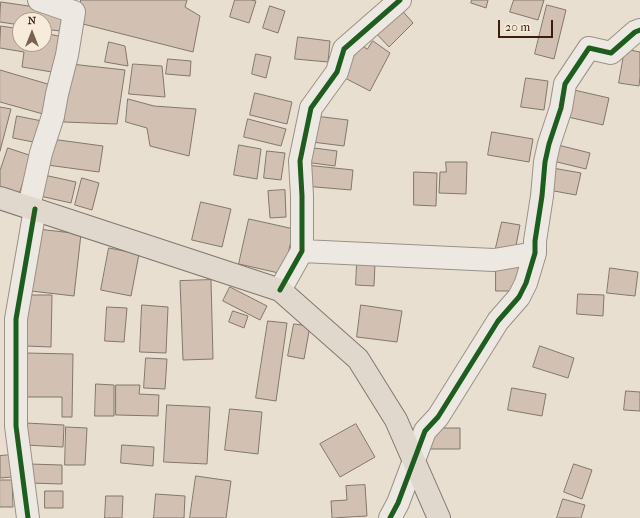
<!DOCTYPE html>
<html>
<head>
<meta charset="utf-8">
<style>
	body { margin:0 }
	#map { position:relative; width:640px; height:518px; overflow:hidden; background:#e9dfd1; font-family:"IM FELL French Canon",serif }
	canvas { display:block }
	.north { position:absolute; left:12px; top:12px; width:40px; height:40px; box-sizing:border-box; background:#f7ecdb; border:1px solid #ad9a88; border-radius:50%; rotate:0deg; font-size:11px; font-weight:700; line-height:16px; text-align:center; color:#3d1e0b }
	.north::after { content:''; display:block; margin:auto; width:14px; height:18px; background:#796250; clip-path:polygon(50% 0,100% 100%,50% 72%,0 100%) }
	.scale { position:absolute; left:498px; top:20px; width:55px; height:18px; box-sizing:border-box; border:2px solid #3d1e0b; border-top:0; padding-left:5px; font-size:12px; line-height:14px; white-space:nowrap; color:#3d1e0b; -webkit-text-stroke:3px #f7ecdb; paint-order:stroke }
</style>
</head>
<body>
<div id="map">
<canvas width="640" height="518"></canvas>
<div class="north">N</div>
<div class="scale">20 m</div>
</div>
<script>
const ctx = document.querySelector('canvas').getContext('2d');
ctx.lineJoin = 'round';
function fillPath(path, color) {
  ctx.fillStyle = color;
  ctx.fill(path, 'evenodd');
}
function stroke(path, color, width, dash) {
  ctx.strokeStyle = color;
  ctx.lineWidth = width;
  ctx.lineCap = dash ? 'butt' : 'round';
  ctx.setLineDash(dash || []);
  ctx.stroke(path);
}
const building = new Path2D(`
	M81,0H187L185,7L200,16L193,52L83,24L79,14Z
	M235,0H251L256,1L249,23L230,17Z
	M472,0H488L486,8L471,3Z
	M514,0H544L538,20L510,12Z
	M1,2L63,11L60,31L44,29V20H20V25L0,22Z
	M547,5L566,10L554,59L535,54Z
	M270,6L285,11L278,33L263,28Z
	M400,8L413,23L389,47L374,31Z
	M1,26L20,29V44H44V33L63,37L58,73L22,67L24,52L0,48Z
	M298,37L330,41L328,62L295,59Z
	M373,41L390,53L370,91L341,76L361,45L367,49Z
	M109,42L125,46L128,66L105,62Z
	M625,49L640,52V77L639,86L619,83Z
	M256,54L271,57L266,78L252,74Z
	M168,59L191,61L190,76L166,74Z
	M71,64L125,70L117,124L64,122Z
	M133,64L162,66L165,97L129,94Z
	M0,70L51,85L43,114L0,102Z
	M526,78L548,81L544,110L521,107Z
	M574,90L609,98L603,125L568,117Z
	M255,93L292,102L287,124L250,115Z
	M128,99L154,106L196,109L189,156L150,146L147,128L126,122Z
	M0,107L11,109L0,151Z
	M17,116L42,121L38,143L13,138Z
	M315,116L348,120L344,146L312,142Z
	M248,119L286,129L281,146L244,137Z
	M492,132L533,139L529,162L488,155Z
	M51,139L103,146L99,172L47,165Z
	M239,145L261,149L257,179L234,175Z
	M558,145L590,153L586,169L553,161Z
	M306,147L337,151L335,166L304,162Z
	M8,148L32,156L19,194L0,187V171Z
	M267,151L285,153L281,180L264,178Z
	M446,162H467L466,194L439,193L440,172H446Z
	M306,165L353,170L351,190L304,186Z
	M547,167L581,173L576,195L543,189Z
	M414,172L437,173L436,206L414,205Z
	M44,175L76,182L71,203L40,196Z
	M82,178L99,183L92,210L75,205Z
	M285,190L286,217L270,218L268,191Z
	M201,202L231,209L222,247L192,240Z
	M249,219L294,229L283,274L239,264Z
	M502,222L520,225L514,256L495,252Z
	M38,229L81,234L74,296L31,291Z
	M109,248L139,254L131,296L101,290Z
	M496,262H520V291H496Z
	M357,263H375L374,286L356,285Z
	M610,268L638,272L635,296L607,293Z
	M211,280L213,359L183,360L180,281Z
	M230,287L267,306L260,320L223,301Z
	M578,294L604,295L603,316L577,314Z
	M27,295H52L51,347L26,346Z
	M142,305L168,307L166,353L140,352Z
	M361,305L402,311L397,342L357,337Z
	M107,307L127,308L124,342L105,341Z
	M233,311L248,316L244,328L229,322Z
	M268,321L287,323L276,401L256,398Z
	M294,324L310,326L304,359L288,356Z
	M540,346L574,358L568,378L533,367Z
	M24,353L73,354L72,417H62V397H23Z
	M146,358L167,359L165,389L144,388Z
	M96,384L114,385V416H95Z
	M116,385H140L139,394L159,395L158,416L116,415Z
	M512,388L546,394L542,416L508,410Z
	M626,391L640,392V411L624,410Z
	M167,405L210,407L207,464L164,462Z
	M230,409L262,412L258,454L225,450Z
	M26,423L64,425L63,447L25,445Z
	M356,424L375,457L340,477L320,444Z
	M66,427L87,428L85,465H65Z
	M428,428H460V449H428Z
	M122,445L154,447L153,466L121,463Z
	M11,455L12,477L0,478V456Z
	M29,464L62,465V484L29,483Z
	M574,464L592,470L582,499L564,492Z
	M196,476L231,481L226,518H190Z
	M0,480H12L13,507H0Z
	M365,485L367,516L332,518L331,501L347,500L346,486Z
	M45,491H63V508H45Z
	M156,494L185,496L184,518H154Z
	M106,496H123L122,518H105Z
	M563,499L585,505L581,518H557Z`);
const minor = new Path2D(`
	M29,207L41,153L53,116L57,94L67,55L74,12L39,0
	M302,251L494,260L535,253
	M280,290L302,251V196L300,161L311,108L337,72L344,49L400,0
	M28,518L16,426V319L35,209
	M390,518L398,503L425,431L438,417L498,321L519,297L526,283L535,253V241L542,196L545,162L549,144L561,108L565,84L589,48L611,53L635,32L640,30`);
const major = new Path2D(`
	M0,198L280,290L358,359L396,420L439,518`);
const cycleway = new Path2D(`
	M280,290L302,251V196L300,161L311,108L337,72L344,49L400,0
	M28,518L16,426V319L35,209
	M390,518L398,503L425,431L438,417L498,321L519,297L526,283L535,253V241L542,196L545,162L549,144L561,108L565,84L589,48L611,53L635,32L640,30`);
fillPath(building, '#d2c0b2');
stroke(building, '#82776d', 1);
stroke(minor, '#9a9187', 24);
stroke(major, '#82776d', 24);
stroke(minor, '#ede8e1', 22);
stroke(major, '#e0d8cc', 22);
stroke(cycleway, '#1b5e20', 5);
</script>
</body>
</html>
